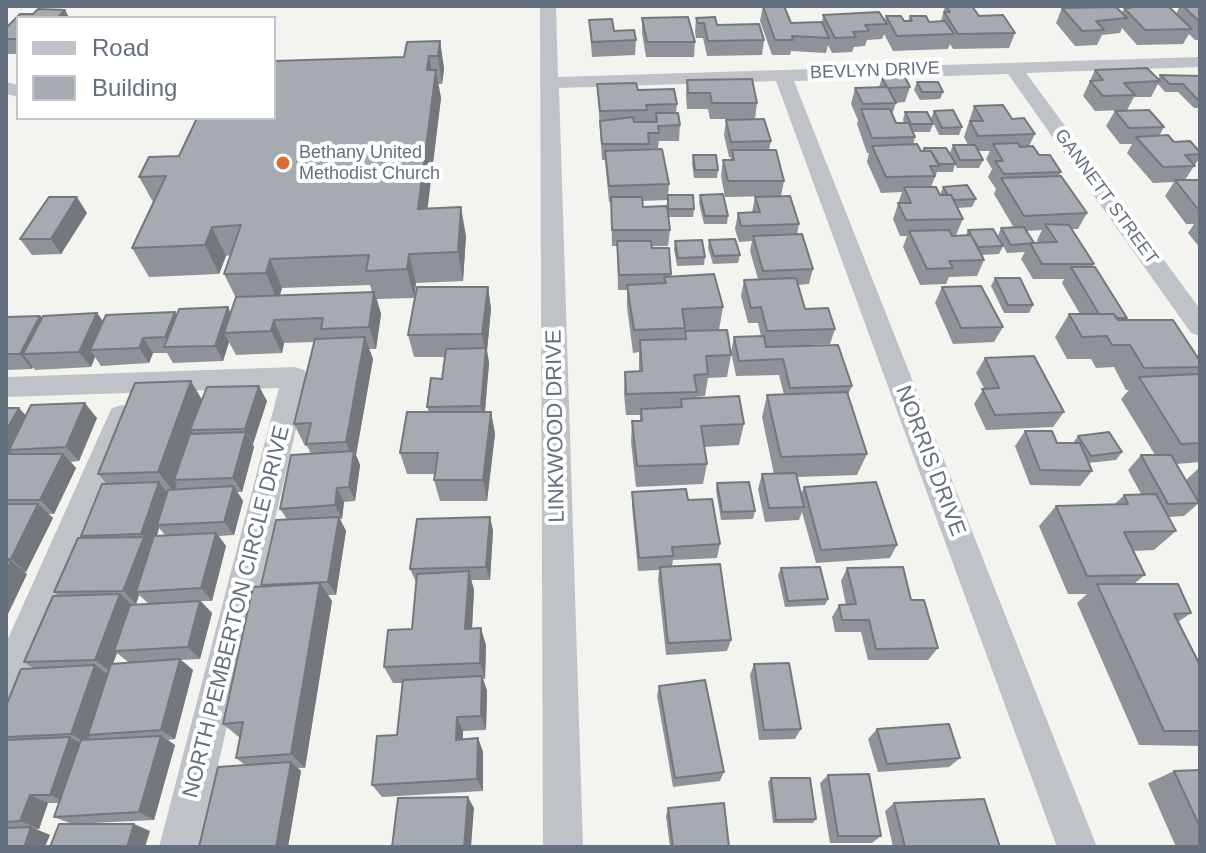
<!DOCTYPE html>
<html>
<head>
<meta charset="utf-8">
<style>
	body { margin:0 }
	#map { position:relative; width:1206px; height:853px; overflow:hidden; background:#f3f4f0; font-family:Helvetica,sans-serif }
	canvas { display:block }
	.frame { position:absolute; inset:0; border:8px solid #65707f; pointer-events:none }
	.legend { position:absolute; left:16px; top:16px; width:260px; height:104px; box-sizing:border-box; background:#fff; border:2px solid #c1c6cc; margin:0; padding:10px 14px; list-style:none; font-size:24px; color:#65707f }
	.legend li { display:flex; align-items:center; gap:16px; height:40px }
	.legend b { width:40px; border:2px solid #c1c6cc }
</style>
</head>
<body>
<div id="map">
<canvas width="1206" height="853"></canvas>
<div class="frame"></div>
<ul class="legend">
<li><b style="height:10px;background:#bfc2c6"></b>Road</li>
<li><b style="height:22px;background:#a6abb2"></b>Building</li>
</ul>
</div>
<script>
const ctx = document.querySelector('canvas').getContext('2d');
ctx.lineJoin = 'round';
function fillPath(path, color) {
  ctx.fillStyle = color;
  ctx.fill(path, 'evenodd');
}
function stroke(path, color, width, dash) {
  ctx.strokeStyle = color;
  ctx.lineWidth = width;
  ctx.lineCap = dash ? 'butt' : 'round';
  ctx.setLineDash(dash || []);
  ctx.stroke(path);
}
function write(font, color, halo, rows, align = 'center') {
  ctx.font = font + ' Helvetica,sans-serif';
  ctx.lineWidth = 8;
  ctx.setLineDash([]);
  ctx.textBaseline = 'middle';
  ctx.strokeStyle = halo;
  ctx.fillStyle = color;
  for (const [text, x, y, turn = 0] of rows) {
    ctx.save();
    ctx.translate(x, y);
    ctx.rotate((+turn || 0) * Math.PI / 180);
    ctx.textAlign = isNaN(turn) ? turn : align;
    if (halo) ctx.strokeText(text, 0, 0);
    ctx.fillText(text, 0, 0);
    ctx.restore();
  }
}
const street = new Path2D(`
	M540,6H556L558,77L1200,57V67L1026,73L1200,309V336L1191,333L1008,74L794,81L1097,847H1057L776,81L559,88L583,847H543Z
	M6,82L18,85V97L6,94Z
	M295,367L304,370L308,377L199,847H159L279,388L6,397V377Z
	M122,405L132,408L136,416L18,695L6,700V643L108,416L112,408Z`);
const wall = new Path2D(`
	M763,6L791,23L822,22L823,15L885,21L886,16L904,21H908L910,16L929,22L941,21L945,6H972L979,16L1015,33L1009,48L953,49L950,44L948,49L893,51L884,34L882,39L867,40L865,46L854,47L852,52L832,53L828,45L826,53L791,51L790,55H772L760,21Z
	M1126,6H1161L1176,14L1180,6H1200V40H1195L1189,34L1183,44L1137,45L1122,28L1120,33L1102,35L1097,45L1075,46L1056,23L1062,8L1122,12Z
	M38,9L65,10L69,17L78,18H18V54H6V28L20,14H33Z
	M642,18L695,42L694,57H646L642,33Z
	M696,18L764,40L762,55L707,56L703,38H696L695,32Z
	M589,20L636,40L635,55L592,57Z
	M440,41L444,69L442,84H438L441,98L427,208L466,236L463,281L416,283L414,298L377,299L381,314L376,349H369L373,359L356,455L360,465L355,501L344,502L342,519H340L346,531L336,595H328L332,601L305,768H298L301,771L288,847H199L245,765L236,758L240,738L223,724L262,586L261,585L287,519L280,509L311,454L307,446H305L294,424L314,342L284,343L282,353L236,355L229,342L223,361L173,363L167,353H153L149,363L101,366L95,357L91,367L35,370L33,367L32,369L6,370V317L40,316L42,317L97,313L103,321L176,315L231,313L236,298L224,274L231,255L226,256L219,274L149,277L132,248L153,202L139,177L179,156ZM370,285L372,292L280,295L282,288Z
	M1095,70L1158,80L1160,75L1200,76V108H1194L1178,92H1165L1158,84L1151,97H1134L1127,110L1095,111L1083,96Z
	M882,78L910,87L905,102L896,103L892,115L896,123H904L903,120L905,112L933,124L930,132H913L915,137L913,145L921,151H923L924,148L950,153L953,145H968L964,137L974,106L1012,119L1035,134L1029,146L1061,172L1059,176L1087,213L1078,229H1072L1094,264L1092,267L1127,318L1125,320L1200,361V372L1198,374L1200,375V462L1177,464L1186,480L1200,467V505L1199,503L1184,516L1169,517L1176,531L1154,550L1133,551L1145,575L1134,584L1191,613L1178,622L1200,665V746L1139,745L1077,603L1087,594H1068L1039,526L1056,506L1114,505L1124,495L1141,494L1128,470L1141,455H1155L1121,399L1129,390H1126L1114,367L1096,368L1091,359H1067L1055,337L1069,314H1080L1062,283L1064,279H1033L1021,259L1025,252L1007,253L998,236L1001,228H1014L994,194L996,189L988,177L992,169L986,159L990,151H978L983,160L979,168H957L955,164L953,172H937L931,187L940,195L943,187L976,199L972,207L957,208L963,219L956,235H952H966L968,230L1003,246L999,254L982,255L984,260L977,276L949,277L946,284L920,285L903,247L907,236H900L893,219L902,192L881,193L867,162L869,153H867L857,124L858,120L851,104L855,88L879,87ZM1042,230L1037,240L1039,243H1034L1026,231Z
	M687,80L757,103L755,119H710L708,109H687L686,96Z
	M917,82L943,92L940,99L920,100L914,90Z
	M597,84L638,90L677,104L676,113L680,125L679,141H659L658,148L649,149L669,184L668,195L694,209L693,217H668L670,230L668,246H652V248L671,274V276L723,307L719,330L731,355L727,377L708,378L705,396L696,397V398L744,424L739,445L704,447L707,464L703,484L636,487L631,442L632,421H640V415H626L624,394L625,372L639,371V352L633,353L627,307V290H618L617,246H612L611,202H609L605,160H602ZM667,200V206L643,207L642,201Z
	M934,111L962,127L959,135H939L931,118Z
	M1115,111L1164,127L1159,136L1200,152V157L1185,180H1200V248L1188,233L1194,224H1186L1165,196L1174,182L1153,183L1127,153L1132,144H1120L1106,126Z
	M726,120L771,141L769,150L784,181L781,196L725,197L721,176L723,160H730L731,157H729L724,135Z
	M693,155L718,170L717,178H694L692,163Z
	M700,195L728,216L727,224H704L699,203Z
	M755,197L799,224L797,234L813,269L809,284L798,285L805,309L835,329L830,344L766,347L852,386L848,395L867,454L857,475L797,477L801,494L804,487L897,545L890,558L816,563L802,512L799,520L765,522L758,489L762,474H774L762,417L767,395H784L779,375L736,376L731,352L734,337L761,336L758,323H748L741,296L744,280L758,279L750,251L752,241L739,242L735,229L738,213L752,212Z
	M87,213L61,254L32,255L20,239Z
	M709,240L740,255L738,263L713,264L708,248Z
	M675,241L705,257L704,265L677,266L674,249Z
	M995,278L1033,305L1029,313H1004L991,286Z
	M488,287L491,309L487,351L489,363L485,412H491L495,434L487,501H440L434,480L435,474H407L400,453L429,412L427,407L442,379L445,357H414L408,335Z
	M942,287L1003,327L994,342L953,344L935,303Z
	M985,358L1064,412L1053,427L986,430L974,404L984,388L976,373Z
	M202,399L267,401L253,444L254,447L242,492H237L243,501L234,535L219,536L226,546L212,601H201L212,613L200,659L181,660L193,670L175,739L168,740L175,745L154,820L72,824L54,817L59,803H48L39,829H35L50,835L6,847V706L34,669L24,662L59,596L54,592L83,538L81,536L107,484L98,474ZM159,528L165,535L157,536ZM139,595L149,604L132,605L130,604H136ZM117,653L128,662L113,664Z
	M6,408L26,415L97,418L79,461L71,462L76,468L54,514H49L53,518L26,572H24L27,574L6,618Z
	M1025,431L1057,443H1073L1078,436L1122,452L1116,460L1088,463L1092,471L1080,486L1030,485L1015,446Z
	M717,483L755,511L753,519L721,520L716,490Z
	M632,492L688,500L720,544L717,558L673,560L672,566L731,640L727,651L666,655L658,580L659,570L638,571L632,506Z
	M493,530L490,580H471L474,590L472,629L486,645L485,679H483L487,691L486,730L463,731V739L478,738L483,752V791L382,797L372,785L397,735L402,683H393L384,667L412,629L416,582L410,569Z
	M781,568L828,599L825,605L785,607L778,575Z
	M847,568L911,600L938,648L928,660H868L861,632H835L832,617L839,605H846L841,581Z
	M754,664L801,729L795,739L759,740L750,675Z
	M659,686L724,772L720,781L673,787L657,696Z
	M877,729L960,758L949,767L878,772L868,739Z
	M1200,770V847H1176L1148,783L1174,771Z
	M828,775L881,836L872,843H830L820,783Z
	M771,778L816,819L813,823H773L768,782Z
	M894,803L1000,847H893L885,811Z
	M668,808L729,847H670L666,816Z`);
const shadedWall = new Path2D(`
	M65,10L69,18H57Z
	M440,41L444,69L442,84L438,56Z
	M429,56L434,83L436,70L441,98L424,238L418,209L427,70Z
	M77,197L87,213L61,254L51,239Z
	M461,207L466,236L463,281L458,252Z
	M212,227L226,256L219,274L205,245Z
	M409,254L416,283L414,298L407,269Z
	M270,259L282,288L278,302L266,273Z
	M488,287L491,309L487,351L489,363L484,421L481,406L486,354L482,334Z
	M374,292L381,314L376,349L369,327Z
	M228,307L236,323L224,333L229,342L223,361L215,346Z
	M175,312L184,327L171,347L165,337Z
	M97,313L108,329L90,350L95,357L91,367L79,352Z
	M40,316L52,331L23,354L33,367L32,369L20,354Z
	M274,320L284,343L282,353L271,331Z
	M365,337L373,359L356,455L360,465L355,501L349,487L353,460L346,442Z
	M143,338L153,353L149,363L139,348Z
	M191,381L204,403L190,430L194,435L174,480L177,483L174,492L158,472Z
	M259,386L267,401L253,444L245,429Z
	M85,403L97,418L79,461L66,447Z
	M19,408L33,423L9,450L15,455L6,463V431Z
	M491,412L495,434L487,501L483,480Z
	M246,432L254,447L242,492L233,478Z
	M63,454L76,468L54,514L40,500Z
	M159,482L170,496L157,525L159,528L153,547L141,534Z
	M234,486L243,501L234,535L224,522Z
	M337,488L344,502L342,519L335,505Z
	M38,504L53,518L26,572L11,559Z
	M339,517L346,531L336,595L328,582Z
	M490,517L493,530L490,580L486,567Z
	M216,533L226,546L212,601L201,588Z
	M144,537L156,551L136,592L139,595L136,604L123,591Z
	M11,561L27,574L6,618V571Z
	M469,571L474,590L471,646L465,629Z
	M320,583L332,601L305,768L291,754Z
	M120,594L134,607L114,651L117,653L110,671L95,660Z
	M200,601L212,613L200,659L188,647Z
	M481,628L486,645L485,679L480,663Z
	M180,659L193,670L175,739L161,730Z
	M95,665L110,676L88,735L90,736L87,743L71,734Z
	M482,676L487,691L486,730L481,716Z
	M457,717L463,731L462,754L456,740Z
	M161,736L175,745L154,820L139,812Z
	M70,737L87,747L68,803L50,795Z
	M478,738L483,752V791L477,779Z
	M291,762L301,771L288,847H276Z
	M30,795L48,803L39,829L20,821Z
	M468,797L474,808L471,847H464Z
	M134,824L150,831L145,847H127Z
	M31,827L50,835L45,847H24Z`);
const building = new Path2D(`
	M763,6H784L791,23L822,22L829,38L792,36L793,40H775Z
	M946,6H972L979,16L1003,15L1015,33L958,34L944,12H950Z
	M1129,6H1168L1192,29L1145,30L1124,8H1130Z
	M1183,6H1200V22Z
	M1116,7L1127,18L1096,21L1104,30L1082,31L1062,8Z
	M38,9L65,10L57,18H18V39H6V28L20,14H33Z
	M879,12L887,24L865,25L869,31L853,32L856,37L835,38L823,15Z
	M886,16H901L904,21H912L910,16H926L929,22L945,21L954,34L897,36Z
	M688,17L695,42H647L642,18Z
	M715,17L717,25L759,24L764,40L708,41L704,23H698L696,18Z
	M612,19L614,31L634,30L636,40L592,42L589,20Z
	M440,41L438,56H429L427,70H436L418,209L461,207L458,252L409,254L407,269L366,271L369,255L270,259L266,273L224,274L241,225L212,227L205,245L132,248L166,176L139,177L149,157L179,156L197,118H274V61L404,57L407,42Z
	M1147,68L1160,81L1124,83L1135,95L1103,96L1090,81L1103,80L1095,70Z
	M1160,75L1200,76V100H1198L1183,84H1170Z
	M905,77L910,87L888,88L896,103L863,104L855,88L887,87L882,78Z
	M752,79L757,103H712L710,93H688L687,80Z
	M917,82H938L943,92H922Z
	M636,83L638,90L674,89L677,104L646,105L647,110L600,111L597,84Z
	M1003,105L1012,119L1024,118L1035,134L978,136L970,121H983L974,106Z
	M861,109H890L896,123H909L915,137L872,138Z
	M953,110L962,127L942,128L934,111Z
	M1149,110L1164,127L1129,128L1115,111Z
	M905,112H927L933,124H911Z
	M656,113H678L680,125L658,126L659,133H648L649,144H602L600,121L633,117L634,122H657Z
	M764,119L771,141L731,142L726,120Z
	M1168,135L1174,142L1190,141L1200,152V154L1185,155L1195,166L1163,167L1136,137Z
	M1018,143L1020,147L1033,146L1039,155H1050L1061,172L1004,174L995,161H1003L993,144Z
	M917,144L921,151H931L939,166H930L935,176L886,177L872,146Z
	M953,145H975L983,160H960Z
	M924,148H946L956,164H939L931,151H925Z
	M662,149L669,184L609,186L605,151Z
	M732,150H776L784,181H728L723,160H734Z
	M693,155H716L718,170H695Z
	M1061,176L1087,213L1024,216L1001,178Z
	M1175,180H1200V208H1197Z
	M967,185L976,199L954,200L951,195H948L943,187Z
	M904,187H936L940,195H951L963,219L906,220L898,203H911Z
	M723,194L728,216H705L700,195Z
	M668,195H693L694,209H668Z
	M790,196L799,224L741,226L738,213L760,212L755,197Z
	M49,197H77L51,239H20Z
	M611,197H642L643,207L667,206L670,230H612Z
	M1045,224L1069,225L1094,264H1042L1030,243L1057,242Z
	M1024,227L1034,243L1011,245L1001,228Z
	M993,229L1003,246L978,247L968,230Z
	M949,230L952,236L971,235L984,260L949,261L953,268L927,269L909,231Z
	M802,234L813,269L763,271L753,236Z
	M735,239L740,255L714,256L709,240Z
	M702,240L705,257L678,258L675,241Z
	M617,241H651L652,248H669L671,274L619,275Z
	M1071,267H1095L1127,318H1116L1114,314H1099Z
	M714,274L723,307L682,309L685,328L634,330L627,285L666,283L664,277Z
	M796,278L805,309L828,308L835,329L767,331L761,307L751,308L744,280Z
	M995,278H1020L1033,305H1008Z
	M981,286L1003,327L961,328L942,287Z
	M417,287H488L482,334L408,335Z
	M374,292L369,327L321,329L323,318L274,320L271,331L224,333L236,297Z
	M228,307L215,346L164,347L179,309Z
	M175,312L165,337L143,338L139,348L90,350L106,315Z
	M97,313L79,352L23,354L43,316Z
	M1069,314H1114L1118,320H1173L1200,361V367L1144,368L1130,345H1112L1107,336L1082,337Z
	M40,316L20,354H6V317Z
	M727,330L731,355L706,356L708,374L694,375L697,392L626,394L625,372L642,371L640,340L686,339L685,331Z
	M764,336L766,347L838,345L852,386L790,388L783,359L739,361L734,337Z
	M365,337L346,442L306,444L311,423L294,424L315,339Z
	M486,348L481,406L427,407L431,378L442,379L446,349Z
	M1034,356L1064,412L995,415L982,389L999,388L985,358Z
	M1199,374L1200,443L1181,444L1139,377Z
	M191,381L158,472L98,474L135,383Z
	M259,386L245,429L190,430L207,387Z
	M847,392L867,454L781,457L767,395Z
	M739,396L744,424L701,426L707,464L637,466L632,421H642L641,409L682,407L681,399Z
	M85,403L66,447L9,450L31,405Z
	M6,408H19L6,431Z
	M407,412H491L483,480H434L438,453H400Z
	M1025,431H1052L1057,443H1080L1092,471L1040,470Z
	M246,432L233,478L174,480L190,434Z
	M1109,432L1122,452L1091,456L1078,436Z
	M354,451L349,487L337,488L335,505L280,509L291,455Z
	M7,454H63L40,500H6V456Z
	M1141,455H1171L1199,503L1168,504Z
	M796,473L804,507L769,508L762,474Z
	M159,482L141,534L81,536L102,484Z
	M749,482L755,511L722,512L717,483Z
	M876,482L897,545L821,550L804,487Z
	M234,486L224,522L157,525L168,490Z
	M686,489L688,500L712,499L720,544L672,547L673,556L639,558L632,492Z
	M1156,494L1176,531L1124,532L1145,575L1087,576L1056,506L1128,504L1124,495Z
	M6,504H38L11,559H6Z
	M339,517L328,582L261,585L276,520Z
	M490,517L486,567L410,569L417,519Z
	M216,533L201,588L136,592L154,536Z
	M144,537L123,591L54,592L78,538Z
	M6,561H11L6,571Z
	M720,564L731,640L668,643L660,567Z
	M820,567L828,599L788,601L781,568Z
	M903,567L911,600H924L938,648L876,649L869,620H842L839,605L856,604L847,568Z
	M469,571L465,629L481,628L480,663L384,667L388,630L412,629L417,574Z
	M320,583L291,754L236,758L243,722L223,724L253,587Z
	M1097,584H1178L1191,613L1174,614L1200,665V731H1164Z
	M120,594L95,660L24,662L53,596Z
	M200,601L188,647L114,651L130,605Z
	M180,659L161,730L88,735L111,664Z
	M789,663L801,729L764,730L754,664Z
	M95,665L71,734L6,737V706L21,669Z
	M482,676L481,716L457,717L456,740L478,738L477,779L372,785L377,736L397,735L403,680Z
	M705,680L724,772L675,778L659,686Z
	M949,724L960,758L887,764L877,729Z
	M161,736L139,812L54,817L81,740Z
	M70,737L50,795H30L20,821L6,822V740Z
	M291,762L276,847H199L218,767Z
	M1200,770V827L1174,771Z
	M869,774L881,836H838L828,775Z
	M771,778H810L816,819L776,820Z
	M468,797L464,847H392L398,798Z
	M984,799L1000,847H905L894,803Z
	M724,803L729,847H673L668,808Z
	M59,824H134L127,847H50Z
	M31,827L24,847H6V828Z`);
const markers = [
	[283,163,8,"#d37032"]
];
const farStreetnames = [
	["BEVLYN DRIVE",875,71,-2],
	["GANNETT STREET",1106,197,54]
];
const farPoinames = [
	["Bethany United",299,153],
	["Methodist Church",299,174]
];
const streetNames = [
	["LINKWOOD DRIVE",556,426,-91],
	["NORRIS DRIVE",930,461,69],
	["NORTH PEMBERTON CIRCLE DRIVE",237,612,-76]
];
fillPath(street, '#bfc2c6');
fillPath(wall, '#8f9399');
fillPath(shadedWall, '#74787d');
fillPath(building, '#a6abb2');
stroke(building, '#74787d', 2);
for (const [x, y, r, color] of markers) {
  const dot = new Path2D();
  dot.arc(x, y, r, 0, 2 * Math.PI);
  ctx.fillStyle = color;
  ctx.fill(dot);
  stroke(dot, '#fff', 3);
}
write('18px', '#65707f', '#fff', farStreetnames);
write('18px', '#65707f', '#fff', farPoinames, 'left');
write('22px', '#65707f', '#fff', streetNames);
</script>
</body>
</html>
